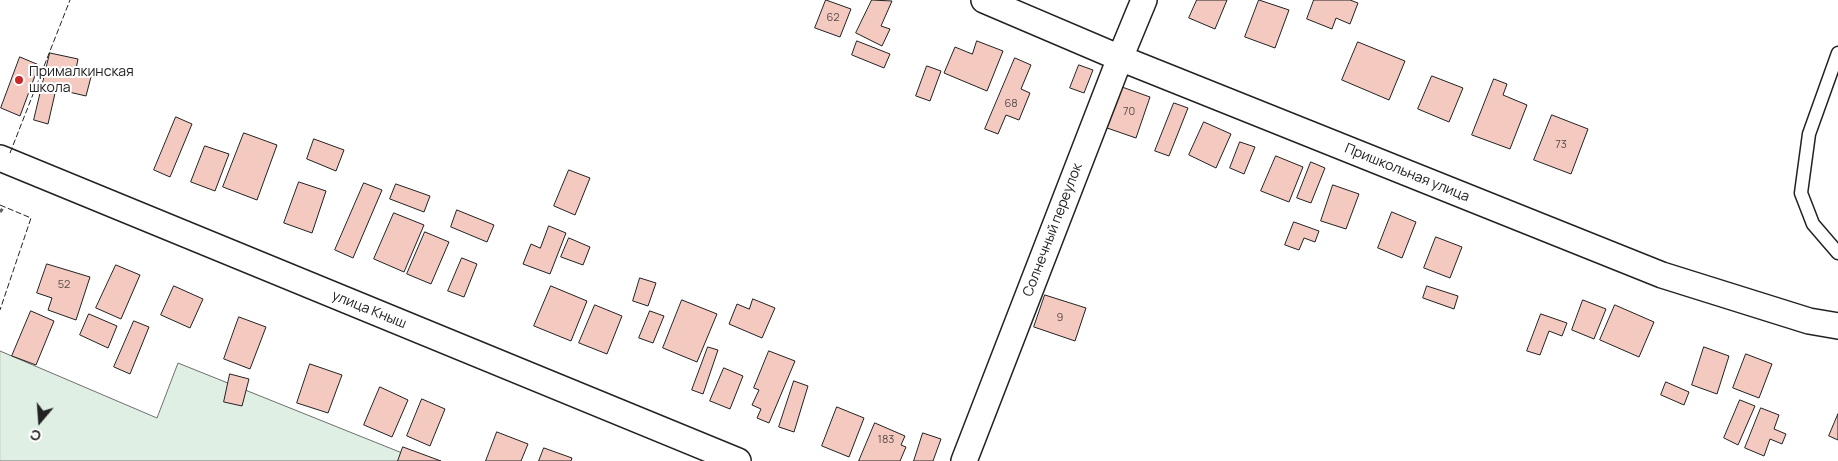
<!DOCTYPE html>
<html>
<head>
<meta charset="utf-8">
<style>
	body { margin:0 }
	#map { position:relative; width:1838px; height:461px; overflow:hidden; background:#fff; font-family:Manrope,sans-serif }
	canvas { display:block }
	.north { position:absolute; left:15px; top:396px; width:50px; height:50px; -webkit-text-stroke:4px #fff; paint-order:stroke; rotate:198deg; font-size:14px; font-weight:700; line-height:20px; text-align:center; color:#222 }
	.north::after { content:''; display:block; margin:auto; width:18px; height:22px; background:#222; clip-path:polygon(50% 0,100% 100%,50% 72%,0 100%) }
</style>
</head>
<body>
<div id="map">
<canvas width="1838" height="461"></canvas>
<div class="north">С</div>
</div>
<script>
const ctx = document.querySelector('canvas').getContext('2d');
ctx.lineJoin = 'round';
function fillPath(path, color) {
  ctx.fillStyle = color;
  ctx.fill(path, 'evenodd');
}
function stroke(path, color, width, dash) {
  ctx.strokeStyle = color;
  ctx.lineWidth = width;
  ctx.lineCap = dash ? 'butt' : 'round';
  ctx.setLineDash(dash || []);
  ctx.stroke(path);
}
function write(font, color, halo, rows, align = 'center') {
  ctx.font = font + ' Manrope,sans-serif';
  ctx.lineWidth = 4;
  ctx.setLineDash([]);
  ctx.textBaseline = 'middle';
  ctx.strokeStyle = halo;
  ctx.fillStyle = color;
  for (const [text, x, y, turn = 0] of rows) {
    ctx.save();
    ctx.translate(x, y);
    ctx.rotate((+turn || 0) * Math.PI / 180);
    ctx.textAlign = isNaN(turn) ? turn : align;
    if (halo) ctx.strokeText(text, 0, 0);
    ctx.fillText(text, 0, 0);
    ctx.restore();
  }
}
const green = new Path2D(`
	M0,351L157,418L178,363L422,461H0Z`);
const building = new Path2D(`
	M826,0L851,9L840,37L815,28Z
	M872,0L892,1L881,26L890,29L882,46L856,33Z
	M1197,0H1227L1215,29L1189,18Z
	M1259,0L1289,10L1275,48L1245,37Z
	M1314,0H1350L1358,3L1350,24L1336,18L1332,29L1307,19Z
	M857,41L890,54L884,68L852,55Z
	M977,41L1003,51L987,91L944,73L955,47L972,54Z
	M1358,42L1405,61L1389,100L1342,80Z
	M50,53L78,59L76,69L92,73L86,96L56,89L48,124L34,120Z
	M20,57L39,65L20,116L1,108Z
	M1015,58L1031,65L1021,89L1030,93L1019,120L1006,115L998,134L985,129Z
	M1079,65L1093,70L1084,93L1070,88Z
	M927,66L941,71L930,101L916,96Z
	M1432,76L1463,88L1449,122L1418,109Z
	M1494,79L1507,84L1503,95L1527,105L1510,149L1472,135Z
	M1122,87L1150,97L1136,138L1107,128Z
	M1174,103L1188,108L1169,156L1155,151Z
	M1552,115L1588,129L1571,174L1534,160Z
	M176,117L192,124L170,177L154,170Z
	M1204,122L1231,134L1216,168L1189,155Z
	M244,133L277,145L257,200L223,187Z
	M314,139L344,150L336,171L307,159Z
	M1240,142L1255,147L1244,174L1230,168Z
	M205,146L229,154L215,191L191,182Z
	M1276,156L1303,167L1289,202L1261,191Z
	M1311,162L1325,168L1311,203L1297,198Z
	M569,170L590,178L575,215L554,206Z
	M299,182L326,191L312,233L284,223Z
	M364,183L382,190L353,258L335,250Z
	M396,184L430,196L424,212L390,199Z
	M1333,185L1359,194L1346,229L1321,221Z
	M457,210L494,225L487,242L451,227Z
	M1392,212L1416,222L1402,258L1378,248Z
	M394,213L424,225L404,272L374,259Z
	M1294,222L1319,231L1315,242L1304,238L1299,250L1285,245Z
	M549,226L566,233L550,274L523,264L531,244L540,248Z
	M425,232L449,242L431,284L407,274Z
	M1436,237L1462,247L1450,278L1424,268Z
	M569,238L590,247L583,265L561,257Z
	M462,258L477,264L464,297L448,291Z
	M47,264L90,277L76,320L48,310L52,298L37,293Z
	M116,265L140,275L121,319L96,308Z
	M640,278L656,283L648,306L633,301Z
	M174,286L203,299L190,328L161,315Z
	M551,286L587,301L571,341L534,326Z
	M1427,286L1458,296L1454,309L1423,298Z
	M1045,295L1086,308L1075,341L1034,327Z
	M753,299L775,308L762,338L729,324L737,304L749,309Z
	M682,300L717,314L697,362L663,348Z
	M1583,300L1606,309L1594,339L1572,330Z
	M595,305L622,316L607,354L579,343Z
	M1615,305L1654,322L1639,357L1600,340Z
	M31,311L54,321L36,365L12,356Z
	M650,311L664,316L653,343L639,338Z
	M89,314L117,326L108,348L80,335Z
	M1541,314L1567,323L1562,336L1549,331L1540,355L1527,351Z
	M239,317L266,327L250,369L224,359Z
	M134,321L149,327L130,374L114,367Z
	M708,347L718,350L703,394L692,390Z
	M1704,347L1729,356L1717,394L1692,385Z
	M769,351L795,361L769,423L757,418L761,409L752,405L759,390L754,388Z
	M1746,354L1772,364L1759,398L1733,388Z
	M310,364L342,375L328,413L297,403Z
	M724,368L743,376L730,409L710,401Z
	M230,374L249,379L242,406L224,402Z
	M794,381L808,386L794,432L779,427Z
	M1666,382L1689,392L1684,405L1661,395Z
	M380,387L408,400L392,437L364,425Z
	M422,399L445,409L430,446L407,436Z
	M1740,400L1755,406L1738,445L1724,438Z
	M837,407L864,418L849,457L822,446Z
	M1761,408L1779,415L1774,429L1786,434L1782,444L1770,439L1764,456L1745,448Z
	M1838,414V440L1829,436Z
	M875,423L905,436L901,445L906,447L900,461H859Z
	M497,432L528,444L521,461H486Z
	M923,433L941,439L933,461H914Z
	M403,447L441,461H398Z
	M544,448L572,458L571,461H539Z`);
const path = new Path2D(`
	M0,212L4,207`);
const lane = new Path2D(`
	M1838,53L1809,134L1801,193L1813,224L1838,253`);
const street = new Path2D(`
	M984,0L1120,58L1662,275L1809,321L1838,326
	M0,158L738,461
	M964,461L1120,58L1144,0`);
const fence = new Path2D(`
	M10,153L70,0
	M0,205L31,218L0,310`);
const markers = [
	[19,80,5,"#c62828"]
];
const numberNames = [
	["62",833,18],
	["68",1011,104],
	["70",1129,112],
	["73",1561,145],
	["52",64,285],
	["9",1060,318],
	["183",886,440]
];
const poiNames = [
	["Прималкинская",29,72],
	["школа",29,88]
];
const streetNames = [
	["Пришкольная улица",1407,173,22],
	["Солнечный переулок",1053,230,-69],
	["улица Кныш",369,310,22]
];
fillPath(green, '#e0efe3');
stroke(green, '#6f6f6f', 1);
fillPath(building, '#f3c9c0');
stroke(building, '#222', 1);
stroke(lane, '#222', 15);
stroke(street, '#222', 28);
stroke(path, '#646464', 3, [4, 2.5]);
stroke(lane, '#fff', 12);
stroke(street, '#fff', 25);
stroke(fence, '#222', 1, [6, 2.5]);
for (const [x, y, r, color] of markers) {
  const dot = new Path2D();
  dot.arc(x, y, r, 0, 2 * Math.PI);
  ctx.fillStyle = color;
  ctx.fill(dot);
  stroke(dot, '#fff', 2);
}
write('11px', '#564c4a', null, numberNames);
write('14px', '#222', '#fff', poiNames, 'left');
write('14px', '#222', '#fff', streetNames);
</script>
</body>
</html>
